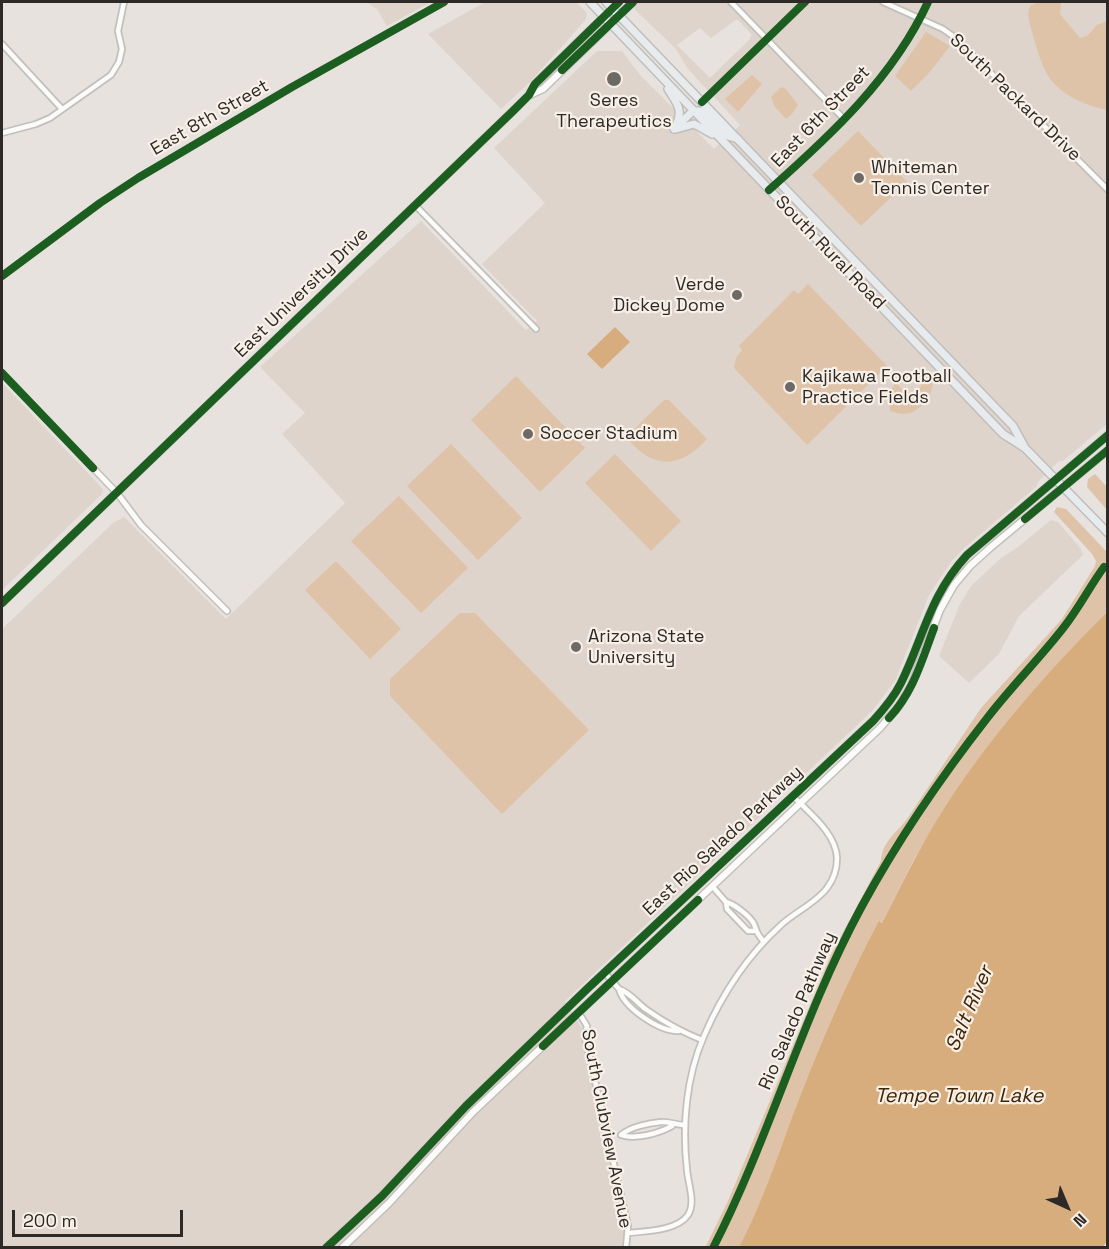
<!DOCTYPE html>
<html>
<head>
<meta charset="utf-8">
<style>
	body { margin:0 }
	#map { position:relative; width:1109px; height:1249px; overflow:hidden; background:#e7e2de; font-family:"Space Grotesk",sans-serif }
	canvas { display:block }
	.frame { position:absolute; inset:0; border:3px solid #2c2926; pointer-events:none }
	.north { position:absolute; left:1037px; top:1177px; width:60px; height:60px; -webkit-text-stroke:4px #f8f0e7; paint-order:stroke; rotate:136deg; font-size:16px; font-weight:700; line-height:24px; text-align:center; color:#2c2926 }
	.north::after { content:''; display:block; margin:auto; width:21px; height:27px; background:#2c2926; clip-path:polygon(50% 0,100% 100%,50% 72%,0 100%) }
	.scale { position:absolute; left:12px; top:1210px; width:171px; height:27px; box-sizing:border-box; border:3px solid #2c2926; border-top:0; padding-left:8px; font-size:18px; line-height:21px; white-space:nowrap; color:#2c2926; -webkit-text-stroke:4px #f8f0e7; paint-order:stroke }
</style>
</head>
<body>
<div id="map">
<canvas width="1109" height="1249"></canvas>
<div class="frame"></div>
<div class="north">N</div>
<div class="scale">200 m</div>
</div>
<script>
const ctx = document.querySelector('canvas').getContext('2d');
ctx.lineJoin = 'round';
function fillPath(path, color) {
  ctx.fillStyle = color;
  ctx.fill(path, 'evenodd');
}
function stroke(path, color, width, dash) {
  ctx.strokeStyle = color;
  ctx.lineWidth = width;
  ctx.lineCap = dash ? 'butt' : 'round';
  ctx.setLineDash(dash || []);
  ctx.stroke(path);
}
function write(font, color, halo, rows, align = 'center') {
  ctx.font = font + ' "Space Grotesk",sans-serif';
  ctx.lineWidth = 4.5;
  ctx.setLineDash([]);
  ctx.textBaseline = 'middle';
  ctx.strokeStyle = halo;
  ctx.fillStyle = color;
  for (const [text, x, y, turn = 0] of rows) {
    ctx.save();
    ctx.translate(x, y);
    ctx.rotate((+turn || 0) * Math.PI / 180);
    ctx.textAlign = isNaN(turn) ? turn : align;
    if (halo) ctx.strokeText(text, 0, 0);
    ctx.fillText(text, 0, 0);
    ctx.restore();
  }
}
const built = new Path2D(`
	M366,2H431L387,26L377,9Z
	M485,2H576L587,13L586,19L565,43L529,83L501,109L428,34Z
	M627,2H1107V424L1063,461H1059L1038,482L1036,487L963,549L951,562L929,595L895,681L872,711L565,1001L581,1027L585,1037L628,1226L626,1247L2,1248V629L113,523L124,517L226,619L345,503L282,434L305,413L260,367L421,221L526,330L537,321L482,264L545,203L494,148L597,51H622L641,76L714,149L740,125L688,69L676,49ZM737,19L752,35L750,37V39L710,78L677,45L700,28L711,38Z
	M2,383L103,489L102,494L2,590Z
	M1051,520L1058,522L1081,549L1083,555L1019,616L999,654L969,683L939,656L960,604L971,586L1001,558L1018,547Z`);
const green = new Path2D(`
	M1040,2H1061L1060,14L1080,38L1087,36L1097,25L1107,21V110C1086,106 1056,93 1046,72C1039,59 1036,45 1032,32C1030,22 1025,14 1031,5Z
	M926,32L950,46L929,73L911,91L895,76Z
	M752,75L762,84L738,112L725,99Z
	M781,87L786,89L798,105L791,115L786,119L775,107L771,97Z
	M858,131L907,182L861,226L812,175Z
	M808,284L887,366L807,445L734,368L736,358L742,350L739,346L794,290L798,294Z
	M924,374L932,378C936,391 922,410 910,413C903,415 896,413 890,411L889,404L894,396L891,389L896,383L905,392H914L921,387V375Z
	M516,376L585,448L540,492L471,420Z
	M664,400H669L707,439C679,470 652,469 626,437Z
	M451,444L522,518L478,560L407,486Z
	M615,454L681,521L651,551L585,483Z
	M1095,474L1107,487V510L1087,487L1088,479Z
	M399,496L468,568L421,613L351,541Z
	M1057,507L1066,509L1107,552V612C1036,683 972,762 920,849C906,873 894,899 882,923L880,921C844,985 818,1049 792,1117C776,1161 761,1206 739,1247L705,1248L728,1201L830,957L881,861C882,841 896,834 907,819L981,708L1062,619L1095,566L1096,561L1092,554L1054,512Z
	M336,561L401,629L370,659L305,590Z
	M460,613H475L589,730L502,814L390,696V679Z`);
const water = new Path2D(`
	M615,327L630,342L602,369L587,354Z
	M1107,612L1108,1240L1103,1247H739C761,1205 776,1161 792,1117C818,1049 845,984 879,921L882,923C894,900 905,876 918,853C966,764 1036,683 1107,612Z`);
const minor = new Path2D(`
	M731,2L844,119
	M883,2L943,29L957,39L1108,190
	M2,44L62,109
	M702,102L805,2
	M2,133L36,124L50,118L111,75L119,62L122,49L118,31L124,2
	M769,190C831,135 893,78 928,2
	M415,205L536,329
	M712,886L726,902
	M754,931H748L727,909L726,902C734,904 750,916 754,924C757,932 757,934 764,942
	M605,973L619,989
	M579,1013L587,1026L585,1037L628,1226L626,1248
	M679,1031C660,1032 624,1008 619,989C631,993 637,1003 647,1010C664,1022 682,1032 702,1040
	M672,1126C660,1133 635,1140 621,1135C630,1127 649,1123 661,1122C668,1121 676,1125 685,1125
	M628,1233C645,1231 677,1231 688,1215C696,1202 688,1184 687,1170C682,1126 686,1077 704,1036C722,994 747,956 781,925C795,912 816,903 827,888C834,879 837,869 837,858C836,833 809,813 793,796`);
const tertiary = new Path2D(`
	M2,276L100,203L138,178L292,87L444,2
	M2,373L117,493L141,525L227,611`);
const secondary = new Path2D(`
	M530,95L543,89L633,2
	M2,603L513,111L529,95L535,84L619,2
	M326,1248L382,1196L466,1106L587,989L873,721C884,709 894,697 901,683C924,636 930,595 967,555L1108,435
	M342,1248L389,1203L473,1112L880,728L899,706L911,686L940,610L954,585L970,566L991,547L1108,450`);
const primary = new Path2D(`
	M590,2L1003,434L1025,448L1108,533
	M606,2L1013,426L1024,446
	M668,89C676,102 684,110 676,125
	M674,129L693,111H702L725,135L738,139
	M676,129L694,124L712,134`);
const cycleway = new Path2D(`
	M562,70L633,2
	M702,102L805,2
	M769,190C831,135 893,78 928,2
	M2,276L100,203L138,178L292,87L444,2
	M2,373L93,468
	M1025,519L1108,450
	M2,603L513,111L529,95L535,84L619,2
	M889,718C913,693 922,660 934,628
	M543,1046L698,900
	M326,1248L382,1196L466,1106L587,989L873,721C884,709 894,697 901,683C924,636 930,595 967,555L1108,435
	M713,1248C770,1137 802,1016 862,906C898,840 941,777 988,717C1012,686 1040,658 1064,627C1079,608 1090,586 1104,567`);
const markers = [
	[614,79,8,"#6d6a66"],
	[859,178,6,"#6d6a66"],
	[737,295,6,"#6d6a66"],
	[790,387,6,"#6d6a66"],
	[528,434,6,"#6d6a66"],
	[576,647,6,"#6d6a66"]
];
const streetNames = [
	["South Packard Drive",1015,98,44],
	["East 6th Street",821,117,-46],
	["East 8th Street",210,118,-30],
	["South Rural Road",830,253,46],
	["East University Drive",302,293,-44],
	["East Rio Salado Parkway",723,841,-43],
	["Rio Salado Pathway",798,1011,-67],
	["South Clubview Avenue",606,1129,79]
];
const poiNames = [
	["Seres",614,101,"center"],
	["Therapeutics",614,122,"center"],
	["Whiteman",871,168],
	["Tennis Center",871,189],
	["Verde",725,285,"right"],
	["Dickey Dome",725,306,"right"],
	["Kajikawa Football",802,377],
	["Practice Fields",802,398],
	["Soccer Stadium",540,434],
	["Arizona State",588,637],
	["University",588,658]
];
const waterNames = [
	["Salt River",970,1009,-67],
	["Tempe Town Lake",959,1097]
];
fillPath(built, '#ded4cb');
fillPath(green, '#dec3a8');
fillPath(water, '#d8ad7e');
stroke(minor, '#c3bfbc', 8);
stroke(tertiary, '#c3bfbc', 8);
stroke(secondary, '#c3bfbc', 9);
stroke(primary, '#c0bebb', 10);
stroke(minor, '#fbfbfa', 4.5);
stroke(tertiary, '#fbfbfa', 5);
stroke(secondary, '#fbfbfa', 6);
stroke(primary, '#e7ebee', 7);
stroke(cycleway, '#1b5e20', 8);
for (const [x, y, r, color] of markers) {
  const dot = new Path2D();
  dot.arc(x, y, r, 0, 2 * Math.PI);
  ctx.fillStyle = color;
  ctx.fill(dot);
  stroke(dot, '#f8f0e7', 2);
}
write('18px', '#2c2926', '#f8f0e7', streetNames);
write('18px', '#2c2926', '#f8f0e7', poiNames, 'left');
write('italic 20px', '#3d2507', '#f8f0e7', waterNames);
</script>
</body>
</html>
